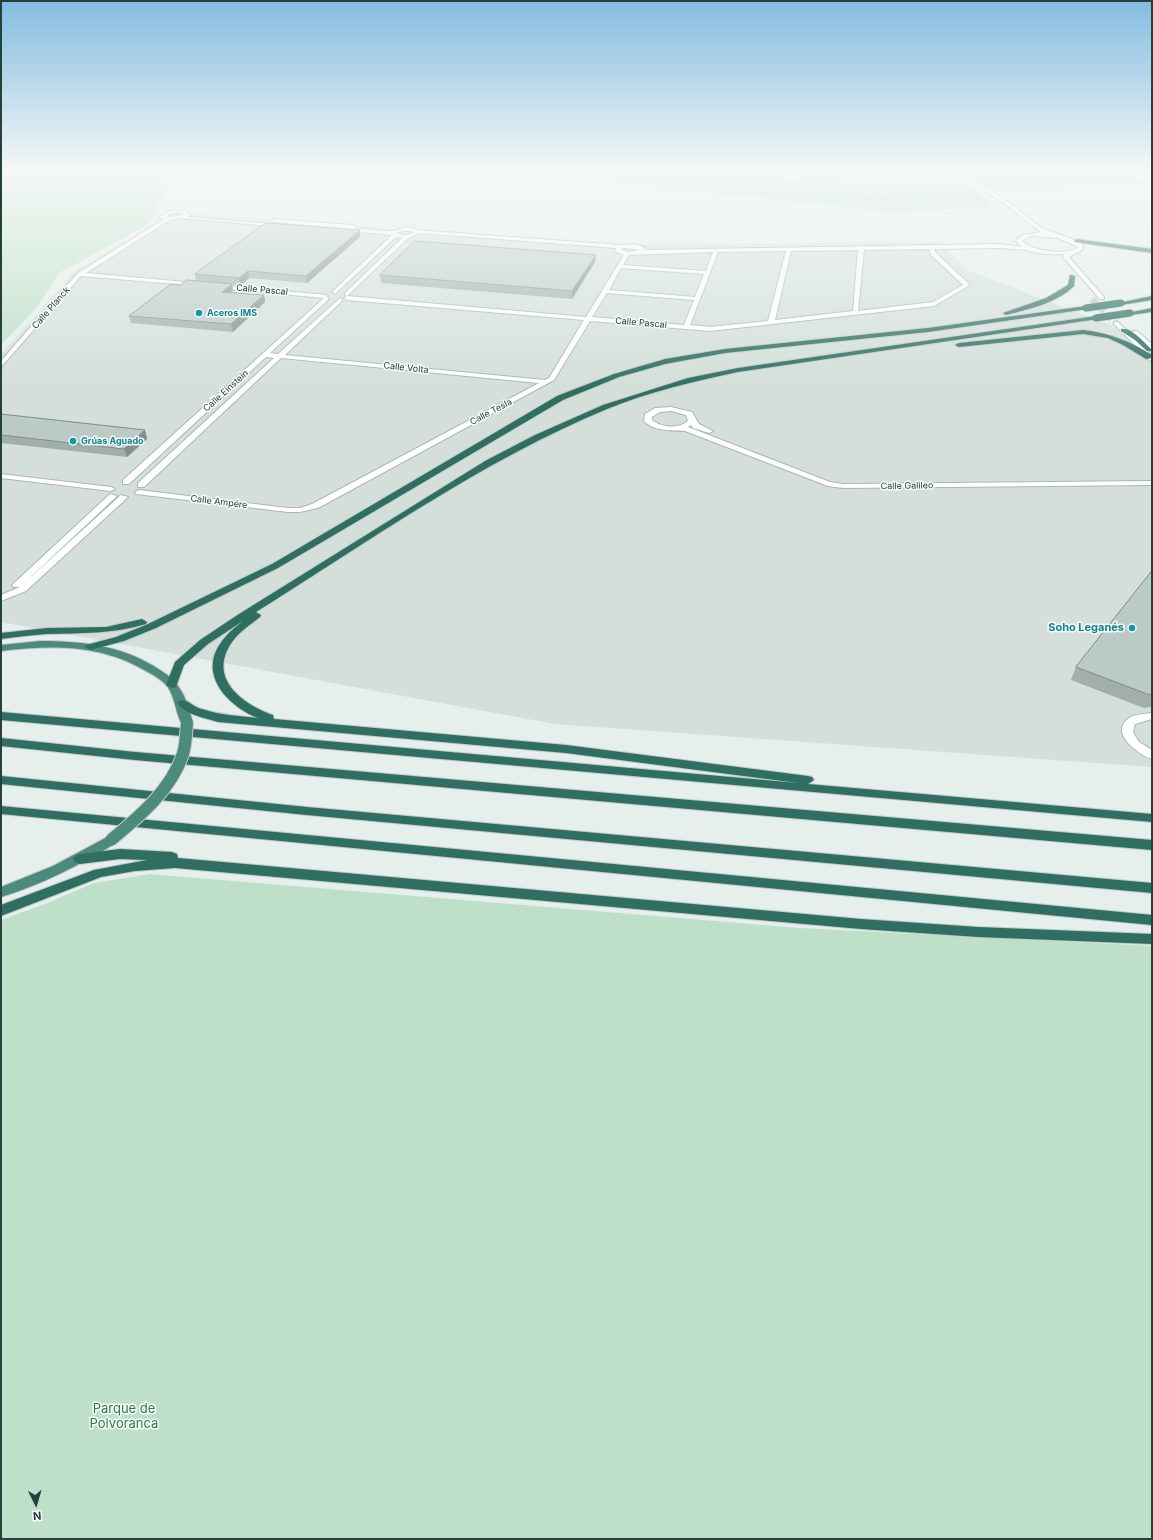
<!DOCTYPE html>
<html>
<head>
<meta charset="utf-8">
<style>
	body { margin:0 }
	#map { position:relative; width:1153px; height:1540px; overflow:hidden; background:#e6efeb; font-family:Inter,sans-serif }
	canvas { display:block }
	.frame { position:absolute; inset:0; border:2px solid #24423a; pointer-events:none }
	.north { position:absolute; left:16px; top:1484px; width:40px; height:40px; -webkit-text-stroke:3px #f7fbf9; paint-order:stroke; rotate:175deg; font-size:11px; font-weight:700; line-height:16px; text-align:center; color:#24423a }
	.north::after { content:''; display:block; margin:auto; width:14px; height:18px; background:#24423a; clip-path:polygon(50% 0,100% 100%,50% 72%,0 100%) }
</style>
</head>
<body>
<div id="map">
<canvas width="1153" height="1540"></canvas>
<div class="frame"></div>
<div class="north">N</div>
</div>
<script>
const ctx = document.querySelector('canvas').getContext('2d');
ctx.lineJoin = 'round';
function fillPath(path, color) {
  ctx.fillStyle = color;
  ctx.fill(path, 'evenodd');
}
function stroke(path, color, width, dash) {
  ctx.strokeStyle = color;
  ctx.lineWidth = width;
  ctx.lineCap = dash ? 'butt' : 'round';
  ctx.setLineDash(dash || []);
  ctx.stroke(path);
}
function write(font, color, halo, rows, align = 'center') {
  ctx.font = font + ' Inter,sans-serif';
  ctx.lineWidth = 3;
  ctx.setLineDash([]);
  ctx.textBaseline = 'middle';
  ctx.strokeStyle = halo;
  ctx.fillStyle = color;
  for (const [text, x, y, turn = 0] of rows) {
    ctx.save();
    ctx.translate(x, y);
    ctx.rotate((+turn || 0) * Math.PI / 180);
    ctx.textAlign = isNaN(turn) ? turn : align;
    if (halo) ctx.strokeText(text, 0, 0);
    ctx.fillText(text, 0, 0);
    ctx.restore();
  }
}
const built = new Path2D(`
	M929,172H949L976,189L863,196L839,177Z
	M195,214L610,245L939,242L967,270L1152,341V767L555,724L1,622V355L74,272L159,221Z`);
const green = new Path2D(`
	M1,172H162L168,185L149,224L59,273L38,306L1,345Z
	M520,172H778L792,180L839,177L863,196L976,189L994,207L890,212Z
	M964,172H1127L1149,183L992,190Z
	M912,181L927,191L896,192L882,183Z
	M150,874L800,928L1152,946V1539H1V920L45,904L94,883Z`);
const tertiaryTunnel = new Path2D(`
	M1092,299L1116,323`);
const minor = new Path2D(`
	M860,172H896L801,178L799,177Z
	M170,211H186L191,215L187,217L284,225L281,227L182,218L170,220L86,273L197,283L200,285L199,286L81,276L1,367V361L78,273L164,219L159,217ZM173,213H183L184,214L172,217L167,216Z
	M273,219L353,225L356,227L354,228C366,229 378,231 390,231C398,231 408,223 417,230L620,245L636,244L645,248V250L1000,244L1030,248L1027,250L1000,248L934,249L936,253L970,285L934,306L710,331L590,321L554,380L318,508L300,512H288L136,494L135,492L139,490L288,508H300L312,504L539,383L281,358L144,487H138V483L274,358L266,357L129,484H123V480L324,298L218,288L216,287V285L327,295L328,300L270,353L278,354L340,298L342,299V301L285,355L545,380L549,378L584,320L347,300L344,298L347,296L586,317L624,255L615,251L616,248L419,233L406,240L347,296L345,295V293L402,238L396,237L335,294L332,292L333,291L392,235L346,231L344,228L271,222ZM402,231H412L414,233L404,235L396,233ZM626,248L640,250L628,252L620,249ZM929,249L931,255L963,285L933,302L858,311L864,250ZM858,250L853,311L775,320L791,251ZM786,251L768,321L710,327L690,325L718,252ZM713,252L706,271L623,265L629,255ZM621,268L704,274L695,297L609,290ZM607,293L694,300L684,325L592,317Z
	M671,407L692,412L699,424L713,431L709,433L693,428L691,425L688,427L830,482L843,484L1152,481V485L843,488L828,486L685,431C671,430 655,432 644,421L645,414L655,408ZM671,411L686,415L688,421C678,429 662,428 652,420V417L660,412Z
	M1,474L111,487L115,489L111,491L1,478Z
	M110,494L117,496L21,586L121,495L128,497L26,591L1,601V595L20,587H14L12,585Z
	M1152,713V719L1135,724L1133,732L1139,742L1152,750V759C1139,755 1109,733 1128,719C1134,714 1144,714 1152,713Z`);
const tertiary = new Path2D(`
	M956,172H962L1013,205L1041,228L1070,238L1083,245L1082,250L1069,257L1104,297V299H1100L1063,257L1064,254C1047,255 1027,255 1016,241L1022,235L1041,232L1009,207ZM1031,236L1058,238L1078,247C1069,256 1032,251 1022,241Z
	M1114,322H1118L1152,356V362L1114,324Z
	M1133,331H1137L1152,344V350L1133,333Z`);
const trunk = new Path2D(`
	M40,641C79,641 118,645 152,665C160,670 169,675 174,681C185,693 189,708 193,723L191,726H183C175,714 176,698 167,686C161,679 152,674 144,670C100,644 50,645 1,651V645Z
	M111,835L116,837L117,840L116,843C80,865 41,885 1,897V887L53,866Z`);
const motorway = new Path2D(`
	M1076,239L1152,249V253L1074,242Z
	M1070,275L1075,276L1074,286C1057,303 1029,309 1006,315L1003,313L1046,298L1068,285Z
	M1152,296V300L1121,305L1118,303Z
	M1086,306L1089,308L1088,309L928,332L725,353L665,364L619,377L563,400L278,568L156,628L124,641L90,650L85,647L86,645L116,637L148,624L272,564L557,396L614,374L665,359L725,349L928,328Z
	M1152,308V312L1130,315L1127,313Z
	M1096,316L1099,318L1098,319L738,372C695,381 648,392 607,409C482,461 371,540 256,612L261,615L260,617C250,625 239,632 232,642C207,678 242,704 273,715L274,719L566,745L808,776L812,777L814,780L808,784L1152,814V822L1,720V712L798,783L566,753L218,722C205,718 186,715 177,703L179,701C188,698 193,707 202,709C220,715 238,716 258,718C234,709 206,684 214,656C219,641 231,630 243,621L208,644L184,665L176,687L172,688L166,685L175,662L200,640L239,614L485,461L535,435L603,405L688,378L738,368Z
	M1121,329C1131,327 1144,342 1151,349V351H1147L1135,340L1121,331Z
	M1083,330C1109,333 1130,341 1152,355V358L1146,359L1123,345L1108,338L1083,334L959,347L955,345L959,343Z
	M142,619L147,622L146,624C113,634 81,633 47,634C32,635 16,637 1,639V633L47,628L106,627Z
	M1,738L135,752L1152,840V850L135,760L1,746Z
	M1,776L307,807L1152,883V893L307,815L1,784Z
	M1,806L1152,915V925L1,814Z
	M120,849L172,852L177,854L178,858L861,919L978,927L1152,934V944L978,937L861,929L175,868L135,871L101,877L1,916V905L94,870L147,860L120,859L80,864L75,862L73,859L75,856L80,854Z`);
const trunkBridge = new Path2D(`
	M111,840C140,816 171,790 183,754C186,744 186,733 187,723`);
const motorwayBridge = new Path2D(`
	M1086,308L1121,303
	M1096,318L1130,313`);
const wall = new Path2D(`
	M360,230V237L307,283L249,278L240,286L232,285L233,291L232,292L264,295L265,302L233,332L131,323L129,316L180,285L196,281L195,274Z
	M595,262L572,299L381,283L380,275Z
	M1,414L145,430L147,439L127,457L1,443Z
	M1152,571V705L1150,707L1144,708L1071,680L1076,667Z`);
const shadedWall = new Path2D(`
	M360,230V237L307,283L306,276Z
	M596,255L595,262L572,299V291Z
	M248,271L249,278L240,286L239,278Z
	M232,284L233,291L224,299L222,292Z
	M264,295L265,302L233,332L231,324Z
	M145,430L147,439L127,457L124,449Z`);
const building = new Path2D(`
	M266,223L360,230L306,276L248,271L239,278L195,274Z
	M415,241L596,255L572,291L380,275Z
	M187,280L232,284L222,292L264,295L231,324L129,316L171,284L180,285Z
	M1,414L145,430L124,449L1,435Z
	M1152,571V694L1150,695L1076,667Z`);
const markers = [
	[199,313,4,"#0f9aa8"],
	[73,441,4,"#0f9aa8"],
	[1132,628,4,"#0f9aa8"]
];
const farStreetnames = [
	["Calle Pascal",262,290,5],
	["Calle Planck",51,308,-49],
	["Calle Pascal",641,323,5],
	["Calle Volta",406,368,6],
	["Calle Einstein",226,391,-42],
	["Calle Tesla",491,412,-28],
	["Calle Galileo",907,486,-1],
	["Calle Ampére",219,502,7]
];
const farCulturenames = [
	["Aceros IMS",207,313],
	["Grúas Aguado",81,441]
];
const cultureNames = [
	["Soho Leganés",1124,628]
];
const nearParknames = [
	["Parque de",124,1409],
	["Polvoranca",124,1424]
];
fillPath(built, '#d4dfda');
fillPath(green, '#bfe0c8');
stroke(tertiaryTunnel, '#bfccc8', 7, [7, 3.5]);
stroke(minor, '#a8b8b2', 2);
stroke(tertiary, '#a8b8b2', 2);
stroke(trunk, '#c2cac8', 2);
stroke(motorway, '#c2cac8', 2);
fillPath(minor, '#fff');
fillPath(tertiary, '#fff');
fillPath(trunk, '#4c8a7c');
fillPath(motorway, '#2f6f62');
stroke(trunkBridge, '#c2cac8', 14, []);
stroke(motorwayBridge, '#c2cac8', 8, []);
stroke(trunkBridge, '#4c8a7c', 12);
stroke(motorwayBridge, '#2f6f62', 7);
fillPath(wall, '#a1aea9');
fillPath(shadedWall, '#838d89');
fillPath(building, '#bbcac4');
stroke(building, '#838d89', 1);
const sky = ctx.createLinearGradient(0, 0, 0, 388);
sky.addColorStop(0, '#84bce0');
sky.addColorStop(0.44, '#f4f8f6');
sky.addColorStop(1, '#f4f8f600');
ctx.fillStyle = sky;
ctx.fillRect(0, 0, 1153, 388);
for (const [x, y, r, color] of markers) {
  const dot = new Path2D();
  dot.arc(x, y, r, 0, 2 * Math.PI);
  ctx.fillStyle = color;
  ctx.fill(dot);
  stroke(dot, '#f7fbf9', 1.5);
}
write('9px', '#24423a', '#f7fbf9', farStreetnames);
write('bold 9px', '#0d838f', '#f7fbf9', farCulturenames, 'left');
write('bold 11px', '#0d838f', '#f7fbf9', cultureNames, 'right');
write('13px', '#2d7a4b', '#f7fbf9', nearParknames);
</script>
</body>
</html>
